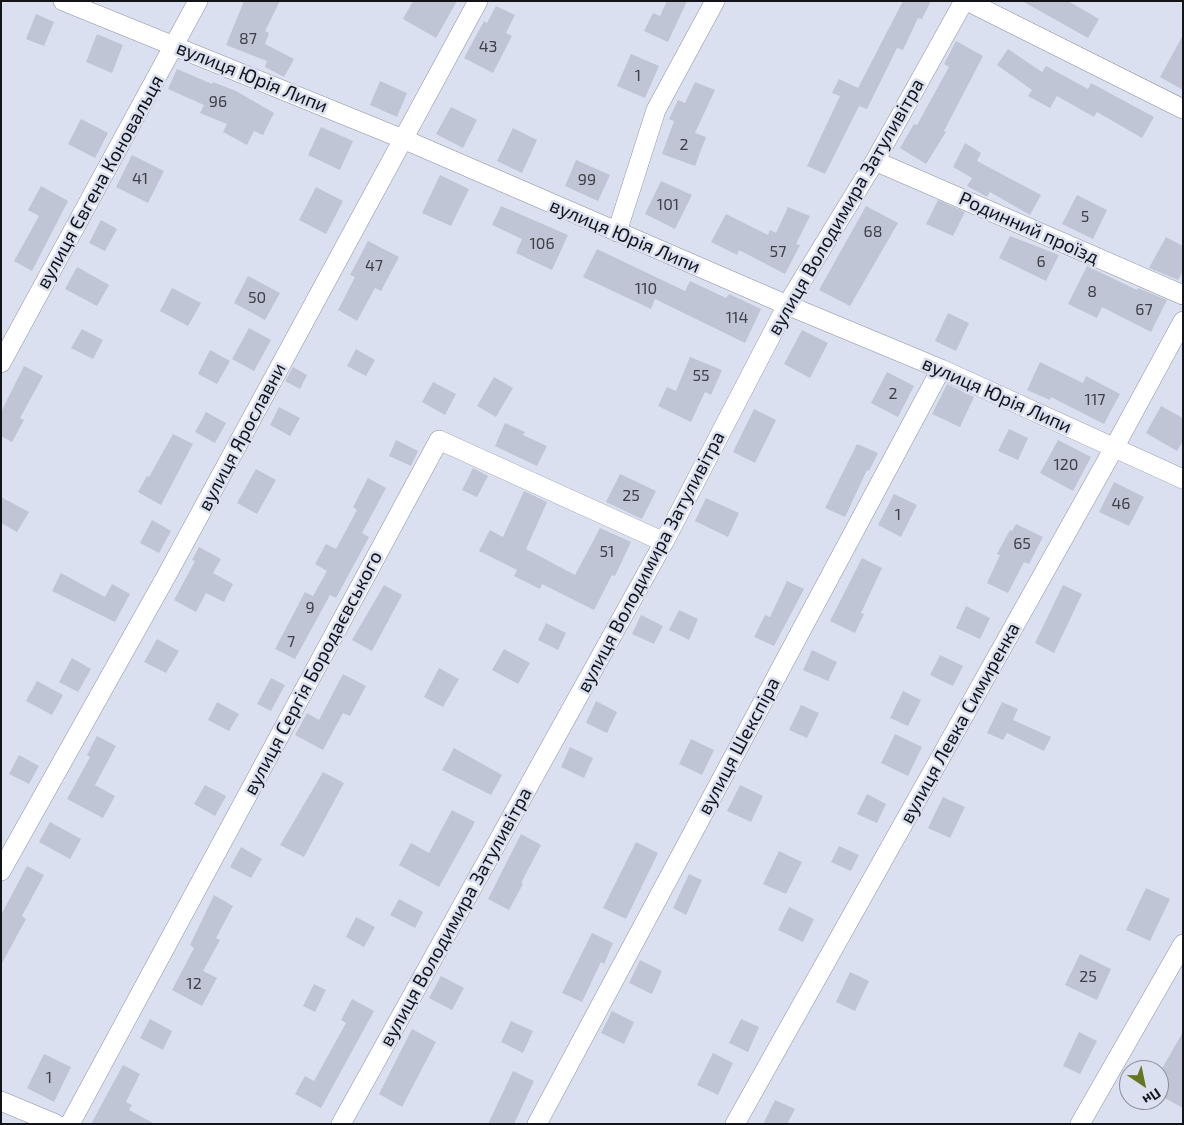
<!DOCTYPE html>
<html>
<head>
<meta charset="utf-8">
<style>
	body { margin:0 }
	#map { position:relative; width:1184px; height:1125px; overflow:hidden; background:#dae0f0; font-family:"Exo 2",sans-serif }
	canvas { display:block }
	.frame { position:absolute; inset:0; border:2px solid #121419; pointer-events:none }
	.north { position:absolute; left:1119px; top:1060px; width:50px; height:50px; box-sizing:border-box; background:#dae0f0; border:1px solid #8a8e9a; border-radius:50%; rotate:146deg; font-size:14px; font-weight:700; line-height:20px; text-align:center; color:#121419 }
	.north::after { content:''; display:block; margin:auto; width:18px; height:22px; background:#657624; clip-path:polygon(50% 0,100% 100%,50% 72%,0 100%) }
</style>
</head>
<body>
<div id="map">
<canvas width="1184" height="1125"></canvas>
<div class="frame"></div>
<div class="north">Пн</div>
</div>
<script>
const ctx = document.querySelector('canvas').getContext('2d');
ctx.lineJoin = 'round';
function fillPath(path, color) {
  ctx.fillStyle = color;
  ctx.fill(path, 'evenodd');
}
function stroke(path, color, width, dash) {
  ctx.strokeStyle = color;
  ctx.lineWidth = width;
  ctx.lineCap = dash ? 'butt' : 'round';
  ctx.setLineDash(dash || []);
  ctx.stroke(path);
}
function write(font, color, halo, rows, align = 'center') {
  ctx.font = font + ' "Exo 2",sans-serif';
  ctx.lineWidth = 5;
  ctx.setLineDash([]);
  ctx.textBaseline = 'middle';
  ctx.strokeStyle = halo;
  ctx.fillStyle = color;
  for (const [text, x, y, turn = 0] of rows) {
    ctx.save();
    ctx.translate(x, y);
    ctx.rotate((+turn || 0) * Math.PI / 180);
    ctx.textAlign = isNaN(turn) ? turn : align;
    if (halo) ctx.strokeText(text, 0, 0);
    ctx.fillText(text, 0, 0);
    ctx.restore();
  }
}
const building = new Path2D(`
	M244,1H280L265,31L269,33L265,44L294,59L284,77L265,67L267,61L226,45Z
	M413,1H457L436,38L403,19Z
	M667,1H687L668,42L644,31L653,13L660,16Z
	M903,1H931L922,19L918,18L903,50L897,48L867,109L859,106L825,174L807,166L840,96L832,93L839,79L858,88Z
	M1022,1H1068L1099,19L1088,38Z
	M496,6L515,15L506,33L512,36L493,73L464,58L484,21L487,23Z
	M36,14L54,22L44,46L26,39Z
	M97,34L123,45L112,73L86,62Z
	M1183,35V90L1160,77Z
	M956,41L983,56L944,131L946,132L926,164L900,148L914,124L917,125L949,67L944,64Z
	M1008,49L1042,72L1046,66L1088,89L1091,83L1154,117L1142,138L1097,112L1094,117L1057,96L1050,108L1028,96L1032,90L997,65Z
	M631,54L659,66L645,98L617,86Z
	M177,69L212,84L213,82L236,91L274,113L263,135L254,131L247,145L223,132L227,124L200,113L204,105L168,89Z
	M380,81L407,93L397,117L370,105Z
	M695,82L715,90L695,133L706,137L695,166L662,154L674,121L669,119L678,100L685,103Z
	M451,107L477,120L463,148L436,134Z
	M81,119L108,133L95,158L68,144Z
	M321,127L353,141L340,170L308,155Z
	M513,128L537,140L522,173L497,161Z
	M965,143L981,153L977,161L1041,195L1030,215L990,192L987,197L967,186L972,178L953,167Z
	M132,155L164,171L148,203L116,187Z
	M576,160L610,175L598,201L565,186Z
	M440,175L469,189L451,226L422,213Z
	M661,181L692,195L675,229L645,214Z
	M41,186L68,201L32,271L14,261L39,216L28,210Z
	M316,187L343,201L326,234L299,220Z
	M1077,195L1107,210L1093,239L1062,224Z
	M938,200L965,212L953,236L926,224Z
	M501,206L568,235L552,270L516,253L522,239L492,225Z
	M866,206L898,223L850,306L819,290Z
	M788,207L810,216L796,244L800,245L785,274L739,250L737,255L711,242L726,214L768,235L770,230L776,233Z
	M101,220L117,229L105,251L89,243Z
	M1010,236L1059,255L1046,281L999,258Z
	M1166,237L1183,246V271L1178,280L1149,268Z
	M368,241L399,257L381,291L375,288L357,321L338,310L355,277L350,275Z
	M597,249L685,291L690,281L726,298L729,294L761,309L745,343L655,299L651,309L583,277Z
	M1087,266L1137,290L1138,288L1167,300L1151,332L1102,307L1097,318L1068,304Z
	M77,267L109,285L97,306L65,289Z
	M248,276L280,293L265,320L234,303Z
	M172,288L201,303L188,326L160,311Z
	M948,313L969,323L956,351L935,341Z
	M249,328L271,340L254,371L232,359Z
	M82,329L103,340L93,359L71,348Z
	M802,330L828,343L810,378L784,364Z
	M356,349L375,360L366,376L347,366Z
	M210,350L230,361L217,384L198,374Z
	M690,357L722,370L711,395L705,392L691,422L658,406L667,387L676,391Z
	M1040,362L1083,383L1086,376L1120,394L1104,424L1051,397L1050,400L1027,390Z
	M24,366L43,376L20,418L24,420L12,442L1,436V412Z
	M293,367L307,375L300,389L285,381Z
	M887,372L914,386L898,417L871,403Z
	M494,377L513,388L496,417L477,406Z
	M433,382L456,394L445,415L422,402Z
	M947,384L974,397L960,427L932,414Z
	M1161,406L1183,418V441L1177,451L1146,433Z
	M279,407L300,418L290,436L270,425Z
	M754,409L776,420L755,463L733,452Z
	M206,412L226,423L215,443L195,432Z
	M505,423L525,432L523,435L547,446L537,466L495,446Z
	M1009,429L1028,438L1018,460L998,451Z
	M173,434L193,444L161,505L138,492L147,476L149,477Z
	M396,440L418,451L411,466L389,456Z
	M1058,440L1091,457L1073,491L1040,473Z
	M857,444L878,453L869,471L867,470L845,517L825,508Z
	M473,468L488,476L477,497L462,490Z
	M256,469L276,480L257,514L237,503Z
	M620,474L656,491L642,519L606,502Z
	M368,478L386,488L362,533L369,537L336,598L330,595L295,659L275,649L305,592L313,596L327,571L315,564L326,544L336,549L357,510L353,507Z
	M1114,482L1144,497L1129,526L1099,512Z
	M524,491L547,502L526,549L575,575L600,528L631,542L615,576L612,575L594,610L542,584L540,589L514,576L517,570L479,551L490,530L503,537Z
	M894,494L917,505L901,537L878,525Z
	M1,497L29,512L17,532L1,523Z
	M706,498L739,513L728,537L695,521Z
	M152,520L171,531L159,553L140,543Z
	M1016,524L1043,537L1029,564L1024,562L1008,593L987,583L1000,555L997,554L1010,530L1012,531Z
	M199,547L221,559L213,573L233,584L224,602L206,593L196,612L174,600L195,561L192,560Z
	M862,558L882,568L861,613L864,614L855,633L830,621Z
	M61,573L105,597L112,584L130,594L115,622L52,591Z
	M787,581L804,589L774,646L754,637L765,615L770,617Z
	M384,585L402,595L372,651L352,640Z
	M1063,585L1082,594L1054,653L1035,643Z
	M966,606L990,618L980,639L956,628Z
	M679,610L698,619L689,640L669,630Z
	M641,615L663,626L654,644L632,634Z
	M546,623L566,633L558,650L538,640Z
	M157,639L179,651L166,673L144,662Z
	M504,649L530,663L518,684L492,670Z
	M812,650L837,662L828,681L803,670Z
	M940,655L963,666L953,686L930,675Z
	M72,658L91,669L78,692L59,682Z
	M439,668L459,679L443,707L424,697Z
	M343,674L366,686L350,716L343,713L323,750L295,735L307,713L319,720Z
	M271,678L285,685L271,711L257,704Z
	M37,681L63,695L52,715L26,701Z
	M903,691L921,700L908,726L890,718Z
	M596,701L617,712L607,733L586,723Z
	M217,702L239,714L229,731L208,720Z
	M1002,702L1018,709L1013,720L1051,737L1044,751L1007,733L1003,740L987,733Z
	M801,705L819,713L807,738L789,730Z
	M895,734L922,747L908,776L881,763Z
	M97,736L116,746L95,785L115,796L103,818L67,799L90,757L87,755Z
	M691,739L714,750L702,775L679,764Z
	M570,747L593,758L584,778L561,767Z
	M454,748L502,775L491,795L442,770Z
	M19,755L39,766L29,784L9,774Z
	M323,772L344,783L304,857L280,845Z
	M205,785L226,796L215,816L194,804Z
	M740,785L763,796L751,822L727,811Z
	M867,794L886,804L877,823L857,814Z
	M943,797L965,807L950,838L928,828Z
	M452,810L475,822L439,887L399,865L411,843L429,853Z
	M50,822L81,839L70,859L39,842Z
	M521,834L541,845L521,883L523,884L509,910L488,899Z
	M636,842L658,853L626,919L603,908Z
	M839,846L859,855L851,871L831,862Z
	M241,847L262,859L251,878L230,867Z
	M779,851L802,862L786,894L763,884Z
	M27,866L44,875L22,916L26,919L1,965V915Z
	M689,874L702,880L686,915L673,908Z
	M1146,888L1170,899L1150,941L1126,930Z
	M214,895L233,906L216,938L220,940L203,971L217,978L202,1006L172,990L194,948L190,945Z
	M399,899L423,912L415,928L390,915Z
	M789,907L814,919L803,942L778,930Z
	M356,917L375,927L364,947L346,937Z
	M592,933L613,943L604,964L601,962L582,1002L562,993Z
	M1080,954L1111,969L1097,1000L1065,985Z
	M640,960L662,971L652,994L629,983Z
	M850,972L869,981L855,1011L836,1002Z
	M441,976L464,988L452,1010L429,998Z
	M314,984L326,990L315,1012L303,1006Z
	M352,999L374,1011L321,1108L295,1094L305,1076L314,1081L346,1023L341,1020Z
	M612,1011L634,1022L624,1044L601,1033Z
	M150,1019L172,1031L163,1050L140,1038Z
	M741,1019L759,1027L748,1052L729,1043Z
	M511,1021L533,1031L523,1053L501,1042Z
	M412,1029L436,1042L402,1107L379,1094Z
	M1079,1032L1097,1041L1080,1074L1063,1066Z
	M1183,1032V1108L1159,1095V1074Z
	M713,1053L733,1063L718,1095L697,1085Z
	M44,1054L71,1067L54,1102L27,1088Z
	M123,1065L140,1074L126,1102L132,1105L129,1110L155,1124H91Z
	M513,1071L534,1081L514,1124H488Z
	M775,1100L795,1109L787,1124H763Z`);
const street = new Path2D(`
	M63,1L403,139L787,305L941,369L1183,479
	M967,1L1183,109
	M875,161L1183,295
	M617,232L656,110L715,1
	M1,363L198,1
	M1,871L168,573L478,1
	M1,1101L56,1124
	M70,1124L439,440L664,542
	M341,1124L664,542L787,305L875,161L964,1
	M537,1124L941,369
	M735,1124L1114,448L1183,321
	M1080,1124L1183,944`);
const numberNames = [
	["87",248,39],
	["43",488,47],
	["1",638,76],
	["96",218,102],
	["2",684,145],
	["41",140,179],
	["99",587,180],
	["101",668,205],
	["5",1085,217],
	["68",873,232],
	["106",542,244],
	["57",778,252],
	["6",1041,262],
	["47",374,266],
	["110",646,289],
	["8",1092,292],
	["50",257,298],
	["67",1144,310],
	["114",737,318],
	["55",701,376],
	["2",893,394],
	["117",1095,400],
	["120",1066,465],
	["25",631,496],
	["46",1121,504],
	["1",898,515],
	["65",1022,544],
	["51",607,552],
	["9",310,608],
	["7",291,642],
	["25",1088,977],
	["12",194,984],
	["1",49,1078]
];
const streetNames = [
	["вулиця Юрія Липи",252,77,22],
	["вулиця Євгена Коновальця",100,182,-61],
	["вулиця Володимира Затуливітра",846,207,-60],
	["Родинний проїзд",1029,228,24],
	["вулиця Юрія Липи",625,236,23],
	["вулиця Юрія Липи",997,395,24],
	["вулиця Ярославни",242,437,-62],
	["вулиця Володимира Затуливітра",651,562,-62],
	["вулиця Сергія Бородаєвського",313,673,-62],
	["вулиця Левка Симиренка",960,723,-61],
	["вулиця Шекспіра",739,746,-62],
	["вулиця Володимира Затуливітра",456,917,-61]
];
fillPath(building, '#bfc5d4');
stroke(street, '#8b91a0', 20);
stroke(street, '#fff', 19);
write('16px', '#3d4048', null, numberNames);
write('19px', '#121419', '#dae0f0', streetNames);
</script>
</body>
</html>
